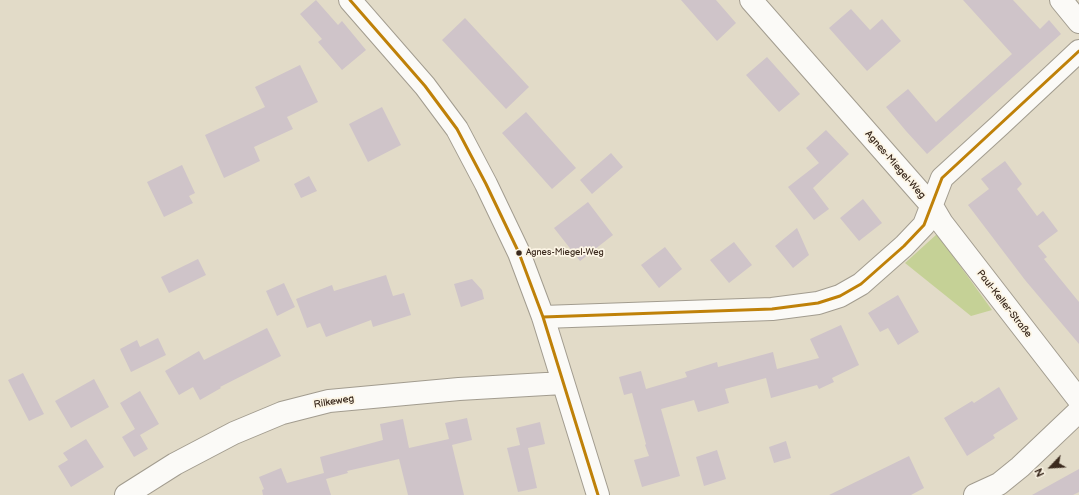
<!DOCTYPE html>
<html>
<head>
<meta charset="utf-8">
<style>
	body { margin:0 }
	#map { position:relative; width:1079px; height:495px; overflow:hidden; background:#e2dbc8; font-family:"Balsamiq Sans",sans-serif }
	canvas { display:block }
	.north { position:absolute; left:1031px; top:447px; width:40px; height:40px; -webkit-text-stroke:3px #fcf5e5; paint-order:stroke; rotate:245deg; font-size:11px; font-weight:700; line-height:16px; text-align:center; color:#3b2a1e }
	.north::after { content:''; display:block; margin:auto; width:14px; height:18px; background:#3b2a1e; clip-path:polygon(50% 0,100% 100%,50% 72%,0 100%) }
</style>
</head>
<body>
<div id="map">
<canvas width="1079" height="495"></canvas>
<div class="north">N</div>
</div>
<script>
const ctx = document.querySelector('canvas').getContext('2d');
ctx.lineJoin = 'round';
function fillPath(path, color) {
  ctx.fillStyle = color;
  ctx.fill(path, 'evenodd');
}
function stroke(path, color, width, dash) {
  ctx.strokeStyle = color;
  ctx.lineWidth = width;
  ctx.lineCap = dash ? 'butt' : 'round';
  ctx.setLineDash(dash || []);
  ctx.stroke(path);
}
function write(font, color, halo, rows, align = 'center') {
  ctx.font = font + ' "Balsamiq Sans",sans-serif';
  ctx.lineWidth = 3.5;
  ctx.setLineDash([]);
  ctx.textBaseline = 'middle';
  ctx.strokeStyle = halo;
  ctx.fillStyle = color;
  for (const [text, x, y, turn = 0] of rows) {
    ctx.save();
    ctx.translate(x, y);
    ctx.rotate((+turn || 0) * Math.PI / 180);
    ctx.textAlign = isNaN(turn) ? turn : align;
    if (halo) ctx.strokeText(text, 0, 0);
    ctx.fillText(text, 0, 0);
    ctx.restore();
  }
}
const green = new Path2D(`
	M937,234L992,310L971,316L905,263Z`);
const building = new Path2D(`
	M316,0L338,25L342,21L366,50L342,70L318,42L322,39L300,14Z
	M681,0H716L736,23L717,41Z
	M963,0H1013L1040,29L1049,20L1061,34L927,154L906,131L886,107L908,89L936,122L1012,54Z
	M851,9L870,30L882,19L901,41L867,71L829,28Z
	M465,18L529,87L506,109L442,40Z
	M767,57L800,94L779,112L746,75Z
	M300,65L318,102L287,117L293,129L254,147L260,161L224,178L205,135L265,107L255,87Z
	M382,107L401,145L368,162L349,124Z
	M526,112L576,168L552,189L502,133Z
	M826,130L849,154L813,188L829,209L814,220L788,187L819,163L806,148Z
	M611,153L623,167L592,194L580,180Z
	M1005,161L1022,184L1017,189L1037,216L1043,211L1058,231L1038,246L1047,257L1044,259L1079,302V344L1025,280L968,205L989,189L981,179Z
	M182,165L195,193L189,196L193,203L164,217L147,182Z
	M309,176L317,191L301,198L294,184Z
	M863,199L882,223L859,241L840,218Z
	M588,202L613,235L580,261L554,228Z
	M797,228L809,255L793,268L775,246Z
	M734,242L752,265L729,283L710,260Z
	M665,247L682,269L659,288L641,265Z
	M198,259L206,275L169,293L161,277Z
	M386,275L393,296L404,293L411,315L373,327L371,320L326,337L320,323L307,328L296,299L332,285L334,291Z
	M472,279L482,290L484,299L461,307L454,284Z
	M284,283L295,307L277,316L266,291Z
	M898,295L919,332L898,345L888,328L880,332L868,313Z
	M841,325L859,365L832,378L834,382L819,389L817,385L771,398L766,378L725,389L729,403L698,412L694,400L661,409L680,476L642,487L634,460L649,456L645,445L646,444L632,393L624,395L619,377L641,371L646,389L687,377L685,372L717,362L718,367L773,352L777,369L819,358L810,339Z
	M267,328L281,356L220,387L221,388L200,400L193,387L179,395L165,371L199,351L204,360Z
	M158,338L166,355L131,372L120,349L137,340L140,347Z
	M23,373L44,414L29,421L8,380Z
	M94,379L109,407L71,428L55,401Z
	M999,387L1018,419L993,435L995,438L967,456L944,418L972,401L974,403Z
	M140,391L159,424L140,435L148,449L134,457L122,437L135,429L120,403Z
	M467,418L472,440L452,445L464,495H408L399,459L347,471L348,473L326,479L331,495H263L262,490L264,489L259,477L281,468L287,483L324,473L320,457L383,440L380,424L403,419L409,448L449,439L445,423Z
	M540,422L545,444L528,448L537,488L518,492L507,448L520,445L516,428Z
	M86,439L104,467L71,487L58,466L68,460L63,453Z
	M786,441L791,458L774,463L769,447Z
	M717,450L726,479L704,486L696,457Z
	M909,456L924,488L911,495H829Z
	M1079,469V492L1073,495H1032Z`);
const minor = new Path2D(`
	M350,0L425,86L457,129L486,184L519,253L543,317L598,495
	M751,0L932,206L942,223L1079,400
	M1061,0L1079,22
	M543,317L772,309L818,303L840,296L861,284L904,246L924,225L942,178L1000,125L1079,51
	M126,495L175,464L234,433L282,413L329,401L459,389L563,383
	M975,495L999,484L1020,467L1079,411`);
const bus1 = new Path2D(`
	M350,0L425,86L457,129L486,184L519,253L543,317L598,495
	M543,317L772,309L818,303L840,296L861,284L904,246L924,225L942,178L1079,51`);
const markers = [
	[519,253,3.5,"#3b2a1e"]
];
const busNames = [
	["Agnes-Miegel-Weg",526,253]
];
const streetNames = [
	["Agnes-Miegel-Weg",895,165,49],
	["Paul-Keller-Straße",1004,304,52],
	["Rilkeweg",334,402,-9]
];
fillPath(green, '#c5d196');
fillPath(building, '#cfc4c9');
stroke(minor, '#a29c8f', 24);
stroke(minor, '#fbfaf7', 22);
stroke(bus1, '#bf8109', 3);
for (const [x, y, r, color] of markers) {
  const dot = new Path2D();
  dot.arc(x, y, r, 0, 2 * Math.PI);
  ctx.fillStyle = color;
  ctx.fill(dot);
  stroke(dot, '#fcf5e5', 1.5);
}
write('9px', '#3b2a1e', '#fcf5e5', busNames, 'left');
write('10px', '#3b2a1e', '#fcf5e5', streetNames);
</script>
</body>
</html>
